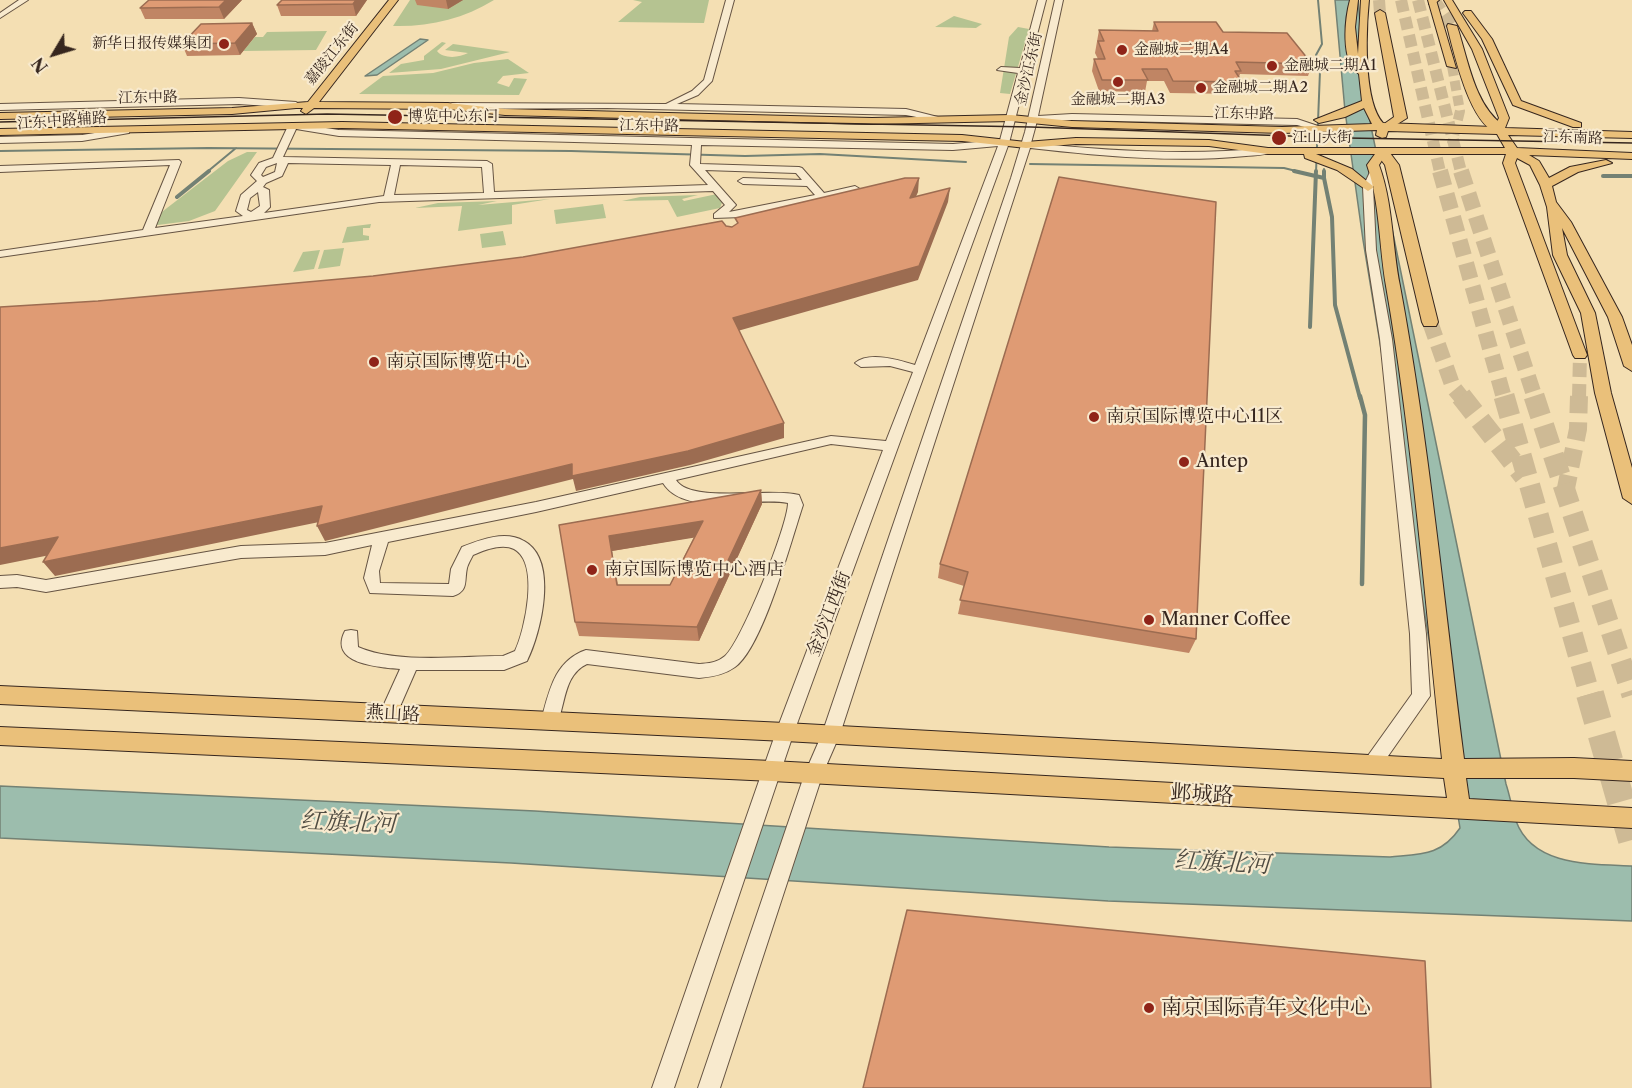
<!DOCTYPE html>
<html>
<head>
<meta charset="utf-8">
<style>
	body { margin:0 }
	#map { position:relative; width:1632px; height:1088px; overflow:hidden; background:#f4dfb3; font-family:"Libre Caslon Text",serif }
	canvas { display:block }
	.north { position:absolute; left:24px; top:24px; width:60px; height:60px; -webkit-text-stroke:4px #f8eace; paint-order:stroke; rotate:232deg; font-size:16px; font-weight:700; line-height:24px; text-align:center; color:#36261e }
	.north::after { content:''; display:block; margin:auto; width:21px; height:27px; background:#36261e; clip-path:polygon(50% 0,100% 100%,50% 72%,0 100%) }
</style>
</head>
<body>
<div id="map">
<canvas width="1632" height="1088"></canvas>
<div class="north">N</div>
</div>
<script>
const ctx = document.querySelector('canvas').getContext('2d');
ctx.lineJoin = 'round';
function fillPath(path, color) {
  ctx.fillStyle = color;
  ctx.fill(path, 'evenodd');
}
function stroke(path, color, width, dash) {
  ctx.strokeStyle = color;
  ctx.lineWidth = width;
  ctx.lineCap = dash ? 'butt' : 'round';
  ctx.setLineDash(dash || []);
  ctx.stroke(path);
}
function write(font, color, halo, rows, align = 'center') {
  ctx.font = font + ' "Libre Caslon Text","Noto Serif SC",serif';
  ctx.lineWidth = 4.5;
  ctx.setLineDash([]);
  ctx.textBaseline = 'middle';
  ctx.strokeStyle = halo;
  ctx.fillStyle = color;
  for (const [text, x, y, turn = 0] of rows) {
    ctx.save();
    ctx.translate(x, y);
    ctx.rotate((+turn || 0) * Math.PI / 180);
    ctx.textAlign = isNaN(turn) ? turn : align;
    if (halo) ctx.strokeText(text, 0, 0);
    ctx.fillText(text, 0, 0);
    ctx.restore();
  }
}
const green = new Path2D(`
	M410,0H494C463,19 429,27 393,26Z
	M633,0H709L704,23L618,22L642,2Z
	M954,16L982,24L976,28L935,27Z
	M1018,27L1029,29L1010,94L1000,93L1009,37Z
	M327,31L316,50L243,51L255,37H263L267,32Z
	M442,42L446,43L437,51C443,59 459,58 468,53L445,50L453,44L510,52L441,69L389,73L401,64L424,60V56Z
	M508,59L529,73L503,76L497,83L509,87L514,78L527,79L519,95L359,94L383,76L433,73L474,63Z
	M247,152H257L215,211L189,221L150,226L154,218L228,161Z
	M717,194L723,200L720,208L677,217L668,200L622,201L640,197L698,195L682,199L684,201Z
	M550,199L512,205V224L458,231L462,206L415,208L438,203L497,201L478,205Z
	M603,204L606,218L556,224L554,210Z
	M371,224L370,228H363V235L369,236V240L342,243L347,227Z
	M503,231L506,245L482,248L480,234Z
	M344,248L340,266L318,269L324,250Z
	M320,250L314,269L293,272L303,252Z`);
const water = new Path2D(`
	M1335,0H1358L1368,112L1506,784C1510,796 1512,809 1516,821C1533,867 1592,864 1632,866V921L1108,901L511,863L0,838V786L535,811L1109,847L1390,857C1421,854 1441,856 1460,828L1363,240L1345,111Z
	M420,39L428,40L377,75L365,76Z`);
const streamFar2 = new Path2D(`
	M0,151L208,148L571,151L745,156L820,154L966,162
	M1030,164L1284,168L1300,172
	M1324,169V172
	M207,172L236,148
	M1316,172L1320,71L1316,55L1322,44L1318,0`);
const streamFar1 = new Path2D(`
	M1294,171L1324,178L1332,217L1335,305L1360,398
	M1324,171V178
	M1603,176H1632
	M177,197L209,171
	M1310,327L1316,171`);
const stream = new Path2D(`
	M1360,396L1365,415L1362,584`);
const majorTunnelFar2 = new Path2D(`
	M1452,66L1460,111L1452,144`);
const majorTunnelFar1 = new Path2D(`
	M1579,398L1580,355`);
const majorTunnel = new Path2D(`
	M1565,493L1578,429L1579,396`);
const highwayTunnelFar3 = new Path2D(`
	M1379,0L1380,13
	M1401,0L1440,172
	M1418,0L1461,172
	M1434,0L1452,26`);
const highwayTunnelFar2 = new Path2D(`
	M1440,171L1504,398
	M1461,171L1535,398
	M1430,322L1453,387L1462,398`);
const highwayTunnelFar1 = new Path2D(`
	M1461,396L1524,476
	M1504,396L1590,696
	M1534,396L1632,695`);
const highwayTunnel = new Path2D(`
	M1590,694L1632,840`);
const minor = new Path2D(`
	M19,0H28L0,18V13Z
	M726,0H734L712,81L698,95L677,104L906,109L942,118L937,121L906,115L607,108L452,109L448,106L452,103L666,104L692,91L704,80Z
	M1038,0H1046L1009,143L794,732L674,1088H652L776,732L883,450L831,444L676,480C691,504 770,487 799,495L803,505C791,541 763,647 735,667C724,675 711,677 699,678L587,664C563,675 566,705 556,726L550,728L544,726L541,721C549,692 554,661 586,650L699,664C709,663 717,663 725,656C742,641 788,525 788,503C753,496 685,518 663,483L536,512L388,542L379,571L380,583L449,584L451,569L462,547C480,540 505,530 524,541C559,560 541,633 527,661L504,670H416L395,718L389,720L383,718L380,713L400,669C378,667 328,664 345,631L351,630L357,631L358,647C396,664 461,656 503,656L515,651C525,630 540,563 514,549C502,543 484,550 473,555C471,559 468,564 467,568C464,581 469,591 453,596L370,593L364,578L372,545L325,555L241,558L46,592L17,587L0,588V576L17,575L46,580L241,546L325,543L536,502L831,436L886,441L913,372L890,366L861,367L855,363C869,351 899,360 915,365L998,146L953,150L701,145L700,164L799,167L802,168L824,193L855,186L860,189L742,217L714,218V214L725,205L713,191L379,202L0,257V251L143,230L170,165L0,172V166L179,160L181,162L155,228L243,216L236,211L241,195L257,181L251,175L259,163L273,158L288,126L293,123L339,130L953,144L1000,140L1018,73L997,70L1001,67L1020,68ZM296,129L339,136L692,145L690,165L708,185L494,192L492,164L487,161L283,157ZM277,163L275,172L263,177L261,175L266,167ZM288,163L391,165L384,196L264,213L270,207L269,190L263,187L266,183L282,176ZM400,165L482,167L484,193L394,195ZM705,170L796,173L802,180L743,178L738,181L743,184L807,186L815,195L729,212L736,205ZM258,192L260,206L251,212L247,210L250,198Z
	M1055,0H1063L1038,116L1072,114L1297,119L1321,127L1316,130L1297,125L1072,120L1037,121L1031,143C1110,151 1189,156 1268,148L1273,151C1266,156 1255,155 1246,156C1174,163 1101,156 1030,148L840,734L823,773L720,1088H698L805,773L822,734L1011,178L1025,132Z
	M239,98L296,102L300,105L296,108L239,104L0,110V104Z
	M126,128L129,129V133L82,141L0,143V137L82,135Z
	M1375,169L1380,172L1373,187L1376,250L1392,339L1426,634L1430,696L1379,769L1373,771L1367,769L1364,763L1367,757L1412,694L1410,634L1380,339L1366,250L1363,187L1370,172Z`);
const major = new Path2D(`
	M389,0H398L319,102L448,103L505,109L872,118L1011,115L1072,121L1282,127L1372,124L1364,108L1345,117L1319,123L1314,120L1362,101L1359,74C1340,62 1345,18 1350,0H1358L1355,27L1358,54L1361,0H1369C1366,29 1363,101 1383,123L1494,127L1499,118L1472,49L1444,0H1452L1482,49L1509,118L1505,128L1632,132V138L1508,135L1517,148L1632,153V159L1529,155L1539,161L1549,178L1570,167L1606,160L1612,163L1578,172L1552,186L1556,202L1571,222L1622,317L1632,345V371L1624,366L1608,317L1562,228L1567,255L1595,313L1611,393L1632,468V504L1623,498L1595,393L1581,313L1553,255L1547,207L1540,185L1530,165L1517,158L1515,163L1587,355L1585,358H1575L1573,355L1503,163L1506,154H1386L1379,165C1393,203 1392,246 1400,286C1429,442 1444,602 1464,759L1574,758L1632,761V781L1574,778H1466L1469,799L1632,808V828L772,781L0,745V727L772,761L1447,798L1444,778L785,741L0,704V686L785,723L1442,759C1425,601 1413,442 1386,286C1379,245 1380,203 1367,165L1375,154H1316L1352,169L1374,187L1368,191L1337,170L1305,158L1304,154H1268L1209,146L1076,144L1026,148L962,141L342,128L0,135V129L342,122L962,135L1026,142L1076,138L1209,140L1268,148H1505L1497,134L1388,131L1386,137L1382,138L1376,135L1377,130L1282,133L1072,127L1011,121L872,124L505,115L448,109L314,108L306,114L301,111L303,108H296L232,114L0,119V113L232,108L308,102Z
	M1428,0H1436L1456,68L1447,66Z
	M1465,11H1471L1492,39L1521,101L1581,123V127H1573L1513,105L1482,39L1463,13Z`);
const highway = new Path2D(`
	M1429,0H1439L1433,5L1429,4Z
	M1380,10L1385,13L1407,118L1383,133L1377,129L1394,117L1375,13Z
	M1448,24L1457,26C1468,59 1474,105 1504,126V132C1472,139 1453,48 1447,26Z
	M1382,148L1387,149L1399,165L1438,322L1436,326H1424L1422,322L1385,165L1375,152Z`);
const tram = new Path2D(`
	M0,122L327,114L1031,127L1347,138L1632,143`);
const wall = new Path2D(`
	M242,0L224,19H145L140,8Z
	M367,0L356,16H281L277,5Z
	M415,0H463L448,9L417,5Z
	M1154,22L1223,32L1312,64L1308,76L1240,74L1239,77L1242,82L1239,94L1170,93L1164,81H1147L1145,92L1099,91L1092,71L1094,59H1098L1095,53L1099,30L1152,31Z
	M252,23L257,34L240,55L187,56L182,44Z
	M1059,177L1196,639L1189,653L958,614L964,586L938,578L940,564Z
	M761,490L762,504L699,641L579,636L575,622L559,525ZM694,537L670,585H618L612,551Z`);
const shadedWall = new Path2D(`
	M226,0H242L224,19L219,7Z
	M356,0H367L356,16L353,4Z
	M446,0H463L448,9Z
	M252,23L257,34L240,55L235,43Z
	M919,178L918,192L909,212L910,198Z
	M950,188L948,202L918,280L734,332L733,318Z
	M784,423V438L690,465L576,491L573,479L325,541L317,526L572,464Z
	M761,490L762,504L699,641L697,627Z
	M322,506L329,520L55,576L43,562Z
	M703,521L704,536L612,551L621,600L609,536Z
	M58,537L70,551L0,565V548Z`);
const building = new Path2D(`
	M149,0H226L219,7L140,8Z
	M282,0H356L353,4L277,5Z
	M1154,22H1216L1223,32L1287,33L1312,64L1236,62L1241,71H1235L1242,82L1173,81L1167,69H1142L1148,80H1102L1094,59H1105L1098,41H1104L1099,30L1158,31Z
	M252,23L235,43L182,44L201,24Z
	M1059,177L1216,202L1196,639L960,600L968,572L940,564Z
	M905,178H919L910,198L950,188L919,266L733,318L784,423L688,451L572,476V464L317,526L322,506L43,562L58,537L0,548V307L98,301L373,276L523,257L722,221L726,226L732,227L738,223L735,218Z
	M761,490L697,627L575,622L559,525ZM703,521L670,585H617L609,536Z
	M907,910L1425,961L1431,1088H863Z`);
const markers = [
	[224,44,6,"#8f2418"],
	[1122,50,6,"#8f2418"],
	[1272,66,6,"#8f2418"],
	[1118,82,6,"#8f2418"],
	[1201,88,6,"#8f2418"],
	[395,117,8,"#8f2418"],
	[1279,138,8,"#8f2418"],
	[374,362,6,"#8f2418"],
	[1094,417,6,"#8f2418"],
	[1184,462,6,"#8f2418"],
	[592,570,6,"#8f2418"],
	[1149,620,6,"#8f2418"],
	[1149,1008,6,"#8f2418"]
];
const farPoinames = [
	["新华日报传媒集团",212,44,"right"],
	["金融城二期A4",1134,50],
	["金融城二期A1",1284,66],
	["金融城二期A2",1213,88],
	["金融城二期A3",1118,100,"center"],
	["博览中心东门",408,117],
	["江山大街",1292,138]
];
const farStreetnames = [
	["嘉陵江东街",332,54,-51],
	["金沙江东街",1029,69,-77],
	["江东中路",148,98,-1],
	["江东中路",1244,114,1],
	["江东中路辅路",62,121,-4],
	["江东中路",649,126,1],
	["江东南路",1573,138,2]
];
const poiNames = [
	["南京国际博览中心",386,362],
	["南京国际博览中心11区",1106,417],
	["Antep",1196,462],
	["南京国际博览中心酒店",604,570],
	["Manner Coffee",1161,620]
];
const streetNames = [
	["金沙江西街",829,614,-69],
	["燕山路",393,714,3]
];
const nearStreetnames = [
	["邺城路",1202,795,3]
];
const nearPoinames = [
	["南京国际青年文化中心",1161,1008]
];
const nearWaternames = [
	["红旗北河",348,823,2],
	["红旗北河",1222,863,3]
];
fillPath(green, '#b5c391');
fillPath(water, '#9cbdad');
stroke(water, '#738174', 1.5);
stroke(streamFar2, '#738174', 2);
stroke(streamFar1, '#738174', 4);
stroke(stream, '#738174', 4.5);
stroke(majorTunnelFar2, '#ceba95', 10, [10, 5]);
stroke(majorTunnelFar1, '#ceba95', 14, [14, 7]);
stroke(majorTunnel, '#ceba95', 18, [18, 9]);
stroke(highwayTunnelFar3, '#ceba95', 12, [12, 6]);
stroke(highwayTunnelFar2, '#ceba95', 16, [16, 8]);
stroke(highwayTunnelFar1, '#ceba95', 21, [21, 10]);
stroke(highwayTunnel, '#ceba95', 28, [28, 14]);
stroke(minor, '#665443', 2);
stroke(major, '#36261e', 2);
stroke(highway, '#36261e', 2);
fillPath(minor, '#f8eace');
fillPath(major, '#eac07a');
fillPath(highway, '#eac07a');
stroke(tram, '#36261e', 1.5);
fillPath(wall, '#c08564');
fillPath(shadedWall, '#9c6c51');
fillPath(building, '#df9b74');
stroke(building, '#9c6c51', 1.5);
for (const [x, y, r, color] of markers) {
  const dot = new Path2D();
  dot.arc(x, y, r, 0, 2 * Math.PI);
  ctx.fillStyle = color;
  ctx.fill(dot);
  stroke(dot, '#f8eace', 2);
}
write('15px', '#36261e', '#f8eace', farPoinames, 'left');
write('15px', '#36261e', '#f8eace', farStreetnames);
write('18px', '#36261e', '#f8eace', poiNames, 'left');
write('18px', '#36261e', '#f8eace', streetNames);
write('21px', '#36261e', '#f8eace', nearStreetnames);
write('21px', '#36261e', '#f8eace', nearPoinames, 'left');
write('italic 24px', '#504c42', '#f8eace', nearWaternames);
</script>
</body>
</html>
